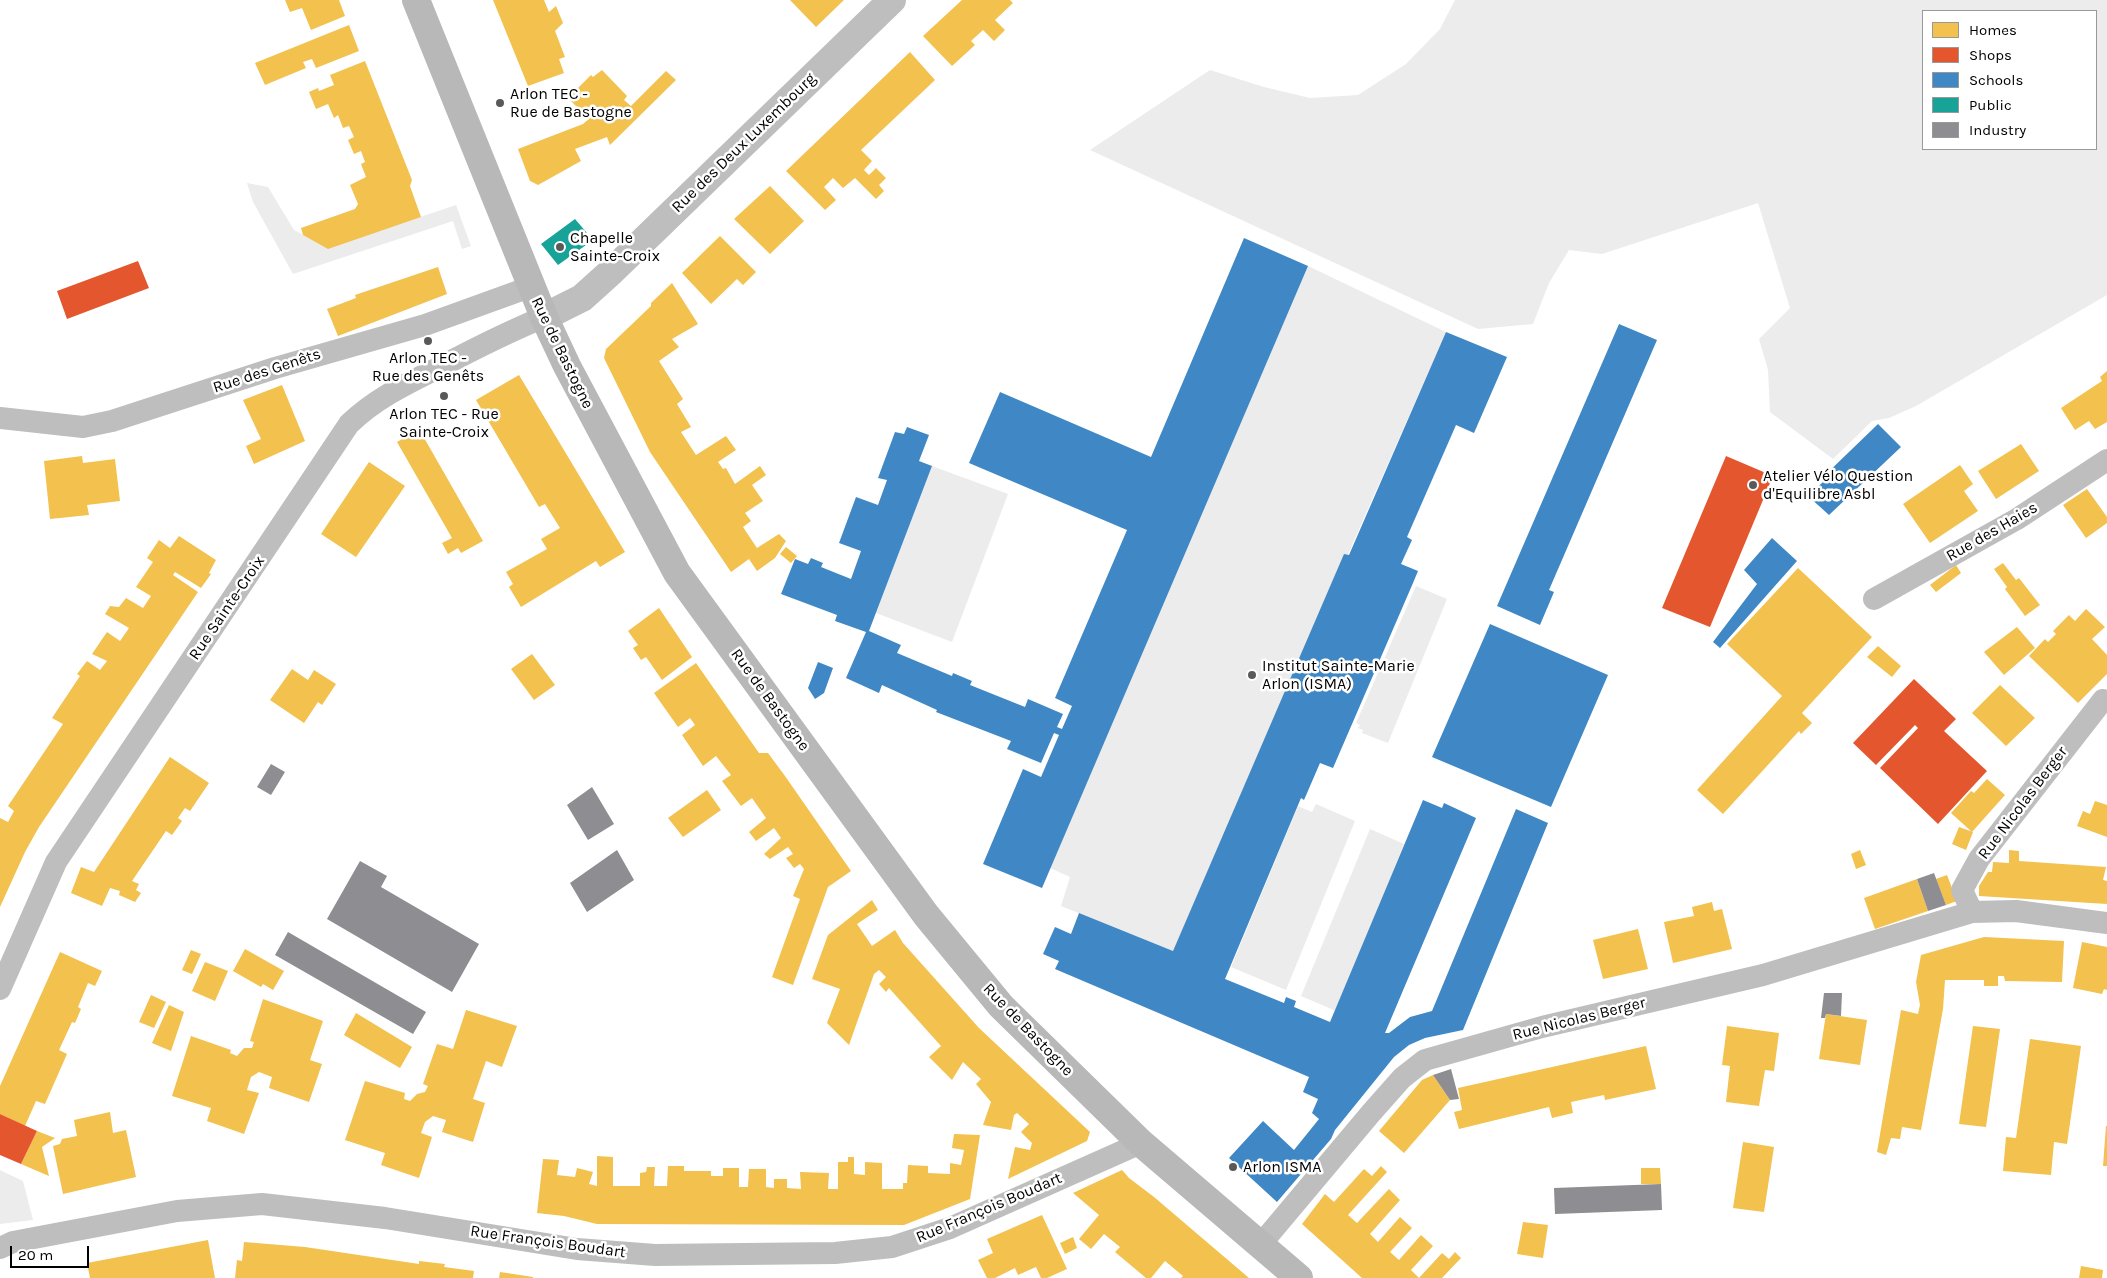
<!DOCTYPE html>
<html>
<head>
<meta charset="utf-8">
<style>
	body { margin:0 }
	#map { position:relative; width:2107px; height:1278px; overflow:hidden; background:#fff; font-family:Karla,sans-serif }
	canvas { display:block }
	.legend { position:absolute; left:1922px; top:10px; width:175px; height:140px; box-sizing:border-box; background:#fff; border:1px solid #999; margin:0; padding:6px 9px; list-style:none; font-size:15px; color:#000 }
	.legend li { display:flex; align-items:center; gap:10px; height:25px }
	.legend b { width:25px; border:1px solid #999 }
	.scale { position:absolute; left:10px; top:1246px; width:79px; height:22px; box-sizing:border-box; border:2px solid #000; border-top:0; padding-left:6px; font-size:15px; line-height:18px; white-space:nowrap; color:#000; -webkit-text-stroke:4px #fff; paint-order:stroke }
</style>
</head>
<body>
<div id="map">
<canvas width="2107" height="1278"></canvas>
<ul class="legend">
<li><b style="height:14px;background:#f2c14e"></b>Homes</li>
<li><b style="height:14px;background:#e4572e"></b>Shops</li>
<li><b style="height:14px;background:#3f88c5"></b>Schools</li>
<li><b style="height:14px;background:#17a398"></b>Public</li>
<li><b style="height:14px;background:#8d8d92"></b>Industry</li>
</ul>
<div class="scale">20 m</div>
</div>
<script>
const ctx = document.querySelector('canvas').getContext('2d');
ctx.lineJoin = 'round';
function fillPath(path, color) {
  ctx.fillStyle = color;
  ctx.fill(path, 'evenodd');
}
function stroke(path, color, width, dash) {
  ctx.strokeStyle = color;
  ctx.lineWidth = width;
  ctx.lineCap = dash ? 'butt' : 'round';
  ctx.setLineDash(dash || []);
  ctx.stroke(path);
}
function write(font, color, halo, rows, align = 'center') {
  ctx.font = font + ' Karla,sans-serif';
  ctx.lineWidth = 5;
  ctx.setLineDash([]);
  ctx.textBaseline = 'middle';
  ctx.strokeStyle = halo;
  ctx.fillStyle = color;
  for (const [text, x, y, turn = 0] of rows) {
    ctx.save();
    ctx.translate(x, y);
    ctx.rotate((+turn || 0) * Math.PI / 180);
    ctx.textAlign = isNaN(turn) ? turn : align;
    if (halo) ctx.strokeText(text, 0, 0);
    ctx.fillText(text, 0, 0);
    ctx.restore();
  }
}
const green = new Path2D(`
	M1455,0H2107V295L1916,406L1889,418L1872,421L1833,459L1770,412L1768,370L1759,339L1790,308L1758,203L1602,254L1569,250L1549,283L1533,324L1478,329L1090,150L1210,70L1264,87L1310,98L1358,95L1406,64L1440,29ZM1923,11H2096V149H1923Z
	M247,183L268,187L294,230L328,248L456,205L471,246L462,249L453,221L293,274L253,202Z
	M1308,266L1446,332L1173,951L1061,906L1070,877L1050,868Z
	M932,466L1008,494L952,642L876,613Z
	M1416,586L1447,599L1388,743L1362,733L1363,730L1358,728L1360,725L1356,723Z
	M1316,804L1355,821L1286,990L1231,967L1298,806L1312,812Z
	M1370,829L1404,844L1336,1011L1301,996Z
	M0,1170L23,1181L33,1220L0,1224Z`);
const homes = new Path2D(`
	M285,0H339L345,16L311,30L302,8L290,12Z
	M493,0H544L549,12L556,6L563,23L555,31L565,57L559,59L564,73L528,86Z
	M790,0H844L816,27Z
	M962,0H1010L1013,3L995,20L1005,30L994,41L983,30L971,41L975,45L952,66L923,36Z
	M349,25L359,51L316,68L312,59L303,62L306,68L265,85L255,63Z
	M910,52L935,80L861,150L872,161L864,170L869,175L876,168L886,178L879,185L884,191L876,199L855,178L843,188L833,178L824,187L836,200L825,210L786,171Z
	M365,61L412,180L410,186L421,217L328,249L303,235L301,228L355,209L358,204L350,185L366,177L361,164L365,162L361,151L354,154L348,140L354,137L349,126L343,128L338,115L334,118L328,104L316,109L309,92L318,88L319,91L334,85L330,75Z
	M602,70L627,96L624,100L631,106L666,71L676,80L610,145L607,137L575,149L581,161L538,185L530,181L518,149L583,124L589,119L568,98L591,75L593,77Z
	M770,186L804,221L770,254L734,219Z
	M720,236L756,272L743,285L737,279L711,304L682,273Z
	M438,267L447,294L338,336L327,309L356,298L355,295Z
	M672,283L698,324L672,339L679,347L659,361L683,399L677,404L691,427L681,432L696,455L726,436L736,450L718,462L723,469L726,468L735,484L760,466L766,475L752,485L763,501L745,513L751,521L743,527L757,548L779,534L786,541L775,558L757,571L749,559L731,572L650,452L604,358L606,349L651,306V303Z
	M2107,371V422L2095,429L2089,421L2075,430L2061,408L2102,381L2100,377Z
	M519,375L625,552L600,567L596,561L521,607L509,587L513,584L506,572L547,549L541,539L560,528L545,504L539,507L476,400Z
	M282,385L305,441L254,464L246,446L261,439L243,400Z
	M419,429L483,541L461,553L458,548L448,554L442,543L452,538L397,442Z
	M2021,444L2039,471L1996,499L1978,471Z
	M82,456L83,463L115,459L120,501L87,505L89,515L50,519L44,461Z
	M369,462L405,486L356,557L321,534Z
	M1960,465L1973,484L1964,491L1978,511L1930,543L1903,504Z
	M2087,489L2107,517V523L2086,538L2063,505Z
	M179,536L216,560L209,573L211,574L201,588L175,572L173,575L198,592L39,827L25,852L0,907V818L8,822L14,811L8,806L63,724L52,718L80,676L77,674L87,661L100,670L107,661L92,654L107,632L120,641L129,628L105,614L110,606L119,607L126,598L143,608L151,596L136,587L153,562L147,558L159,540L170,548Z
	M786,547L797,556L791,563L780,554Z
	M2003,563L2016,580L2019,578L2040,605L2025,616L2005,589L2007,587L1994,569Z
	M1956,565L1961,573L1936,592L1930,585Z
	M1798,568L1872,637L1802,713L1812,723L1801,734L1799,731L1723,814L1697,790L1782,696L1727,644Z
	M659,608L692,657L662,680L646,657L641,660L633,648L638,645L628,631Z
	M2086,609L2105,627L2092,639L2107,655V674L2078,703L2029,656L2045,639L2048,642L2056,634L2053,631L2069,615L2075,621Z
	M2017,627L2035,648L2004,675L1984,652Z
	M1878,646L1901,666L1892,677L1867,657Z
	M532,654L555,685L534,700L511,669Z
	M696,663L759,753H768L785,776L851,871L828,887L793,985L772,977L800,899L793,896L804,869L800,864L794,868L786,858L793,854L788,847L770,859L764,854L781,838L774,828L756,841L749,832L766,818L752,798L741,806L722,781L731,775L716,756L703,766L682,735L695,725L690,718L678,727L654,693Z
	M292,669L308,680L314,670L336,684L322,705L318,702L304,723L270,700Z
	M2000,685L2035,718L2006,746L1972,713Z
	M170,757L209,783L190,811L185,808L178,818L182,821L172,835L166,831L132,881L139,884L136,890L141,893L135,902L119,895L120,891L110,888L102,906L71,893L81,867L94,872Z
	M1987,779L2005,795L1972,832L1951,813L1971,791L1974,793Z
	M707,790L721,810L683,837L668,818Z
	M2095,801L2107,805V837L2077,826L2083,811L2090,814Z
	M1959,827L1973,832L1966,850L1952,844Z
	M1860,850L1866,865L1856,869L1851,854Z
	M2009,850L2019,851V861L2106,867L2103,880L2107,881V904L1979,896V886L1988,872H1992L1993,862L2009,863Z
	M1947,875L1957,901L1946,905L1936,879Z
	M1917,879L1928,911L1875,929L1864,898Z
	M872,900L878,910L857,924L872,946L895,930L903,943L979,1028L1090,1132L1087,1141L1008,1179L1015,1147L1030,1150L1032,1143L1021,1132L1029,1124L1017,1113L1014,1115L1011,1130L983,1125L991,1102L976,1084L981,1079L963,1062L952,1080L929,1057L941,1046L889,988L886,992L879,984L886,977L879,970L874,974L849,1045L827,1023L840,989L812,979L828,935Z
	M1712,902L1714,911L1722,909L1732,949L1673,963L1664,922L1694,916L1692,907Z
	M1638,929L1648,969L1603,979L1593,940Z
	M1984,937L2064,941L2062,982L2005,981L2004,976H1998V986H1984V980H1945L1943,1009L1921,1130L1902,1127L1900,1139L1891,1138L1886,1155L1877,1152L1901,1010L1918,1014L1920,1005L1916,982L1921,955Z
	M2082,942L2107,947V990L2104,989L2102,994L2073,988Z
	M245,949L284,971L273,990L263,984L261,987L233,971Z
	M191,950L201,954L192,974L182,970Z
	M60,952L102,971L95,986L88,983L78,1007L81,1009L75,1023L72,1022L59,1050L67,1054L45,1104L36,1101L25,1126L0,1114V1086Z
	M205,962L228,971L215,1001L192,991Z
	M151,995L166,1002L154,1028L139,1022Z
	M263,999L323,1021L310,1060L322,1064L309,1102L269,1088L272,1077L259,1072L251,1077L247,1090L259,1093L244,1134L207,1121L211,1108L172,1096L191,1036L231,1050L230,1053L237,1056L244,1048H252L254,1042L250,1041Z
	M169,1005L184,1012L171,1051L152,1043Z
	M466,1010L517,1026L502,1067L486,1061L473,1099L485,1103L473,1142L442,1132L446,1120L433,1116L425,1122L421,1133L432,1137L419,1178L381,1165L385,1153L345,1140L365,1081L405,1093L404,1099L410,1101L417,1094L425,1092L428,1086L423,1084L437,1044L453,1049Z
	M356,1013L412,1047L400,1068L344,1035Z
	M1826,1014L1867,1020L1860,1065L1819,1059Z
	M1727,1026L1779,1033L1774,1071L1765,1070L1759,1106L1726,1102L1730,1066L1722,1065Z
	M1973,1026L2000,1029L1986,1127L1959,1124Z
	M2030,1039L2081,1046L2067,1144L2054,1142L2051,1175L2003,1171L2006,1137L2016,1138Z
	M1646,1046L1656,1089L1605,1100L1604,1095L1571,1102L1573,1113L1552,1118L1549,1107L1459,1129L1454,1112L1462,1110L1458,1088Z
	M1433,1075L1450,1100L1404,1153L1379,1131L1422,1080Z
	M110,1112L113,1133L126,1130L136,1177L63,1194L53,1146L60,1144L62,1139L77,1136L74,1120Z
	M2106,1126H2107V1166H2103Z
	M37,1131L55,1138L42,1147L49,1176L21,1164Z
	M954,1134L980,1135L970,1199L904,1225L597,1224L564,1216L537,1213L543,1159L559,1160L557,1175L575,1177L577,1168L593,1172L589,1184L597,1186V1156L613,1157V1186H640V1173L646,1172L647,1167H655L654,1186H667L668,1166H684V1171H711V1176H723V1168H739V1187H748L749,1169H766V1187L774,1188V1179H787V1188L801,1189L800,1172L829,1173L828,1189H838V1162H848V1157H854V1174L865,1175V1162L882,1163V1189H903V1183H907L908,1165L928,1166V1173L950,1174V1163L961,1165L964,1150L952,1148Z
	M1743,1142L1774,1147L1764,1212L1733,1208Z
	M1381,1166L1387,1172L1348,1215L1357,1223L1389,1189L1400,1200L1370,1234L1378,1242L1400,1217L1412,1228L1390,1252L1399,1260L1421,1235L1433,1246L1411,1270L1419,1278L1442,1253L1449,1259L1455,1252L1461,1258L1442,1278H1362L1302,1224L1325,1194L1334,1202L1364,1169L1372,1176Z
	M1641,1168H1660L1661,1184H1641Z
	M1122,1170L1129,1178L1154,1197L1249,1278H1181L1183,1276L1165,1261L1151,1278H1146L1115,1252L1120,1247L1104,1234L1091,1249L1079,1239L1099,1215L1073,1193Z
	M1042,1215L1067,1269L1047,1278H1041L1036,1267L1018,1275L1015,1268L995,1278H987L978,1260L993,1253L987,1239Z
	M1523,1222L1548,1225L1543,1258L1517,1254Z
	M1073,1237L1077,1248L1065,1254L1060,1243Z
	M208,1240L215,1278H90L87,1263Z
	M244,1242L305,1247L419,1264V1261L445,1264L444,1267L474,1271L473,1278H235L237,1260L242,1261Z
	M2081,1266L2103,1270L2102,1278H2079Z
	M500,1272L533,1277V1278H499Z`);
const shops = new Path2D(`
	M138,261L149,288L67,319L57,291Z
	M1726,456L1773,476L1710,627L1662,608Z
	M1914,679L1956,719L1944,731L1987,771L1938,824L1880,768L1918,728L1915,725L1876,765L1853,743Z
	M0,1114L37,1131L21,1164L0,1155Z`);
const schools = new Path2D(`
	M1244,238L1308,266L1042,888L983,864L1023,769L1041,777L1059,735L1054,733L1041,763L1007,749L1011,741L936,712L937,710L882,685L879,693L846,678L866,632L835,621L837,615L781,594L795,559L808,564L811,558L823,563L821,567L851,579L861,551L839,543L856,497L878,505L887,480L878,478L895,432L904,434L907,427L929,435L919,461L932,466L869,631L901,645L897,653L952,676L953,673L972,681L970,685L1025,707L1028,699L1063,714L1057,727L1062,729L1072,706L1055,698L1127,530L969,463L1000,392L1151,457Z
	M1619,324L1657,340L1549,590L1554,592L1540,625L1497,606Z
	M1446,332L1507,357L1474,433L1456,425L1407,537L1412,540L1401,564L1418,571L1413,583L1333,768L1320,763L1304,800L1301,798L1225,979L1284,1003L1286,997L1296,1001L1294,1007L1330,1022L1423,800L1442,808L1444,803L1476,818L1385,1033H1389L1410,1017L1432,1011L1516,809L1548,823L1463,1030L1425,1038L1409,1045L1394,1057L1335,1130L1331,1139L1277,1202L1229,1158L1263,1121L1294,1150L1319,1119L1312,1113L1318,1099L1303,1092L1309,1077L1055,969L1059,961L1043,954L1055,927L1071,934L1079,913L1173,951L1344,554L1349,555Z
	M1878,424L1901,447L1829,515L1808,496L1823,482L1821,479Z
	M1772,538L1797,561L1720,648L1713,642L1757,584L1744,570Z
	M1490,624L1608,675L1551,807L1432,757Z
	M818,662L833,668L824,693L815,699L808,688Z`);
const public = new Path2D(`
	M575,219L593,240L558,265L541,244Z`);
const industry = new Path2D(`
	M271,764L285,772L271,795L257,787Z
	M592,787L614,824L588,840L567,805Z
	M617,850L634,880L587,912L570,883Z
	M360,861L387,876L381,887L479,944L452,992L327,919Z
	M1934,873L1946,905L1928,911L1917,879Z
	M288,932L426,1012L413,1034L275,955Z
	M1824,993H1842L1841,1016L1826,1014L1825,1018H1821Z
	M1451,1069L1459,1099L1450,1100L1433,1075Z
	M1661,1184L1662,1210L1555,1214L1554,1188Z`);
const minor = new Path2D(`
	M0,418L83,427L112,421L275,368L425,325L530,287
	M1874,599L2017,519L2107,460
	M1972,912L1962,890L1979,859L2103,700
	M0,989L56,862L349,424C376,398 408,383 440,367C474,349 508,332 544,317
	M1261,1244L1371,1113L1402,1078L1425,1060L1542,1027L1763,975L1972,912L2016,911L2107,923
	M0,1248L13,1242L177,1211L262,1204L385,1218L577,1249L655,1255L835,1253L892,1247L950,1228L1141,1143`);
const tertiary = new Path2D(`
	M544,317L582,298L612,271L892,0`);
const secondary = new Path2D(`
	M416,0L544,317L567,366L677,573L926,915L1001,1006L1141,1143L1299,1278`);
const markers = [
	[500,103,5,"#595959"],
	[560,247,5,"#595959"],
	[428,341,5,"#595959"],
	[444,396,5,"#595959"],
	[1753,485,5,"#595959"],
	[1252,675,5,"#595959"],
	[1233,1167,5,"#595959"]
];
const poiNames = [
	["Arlon TEC -",510,94],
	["Rue de Bastogne",510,112],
	["Chapelle",570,238],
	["Sainte-Croix",570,256],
	["Arlon TEC -",428,358,"center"],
	["Rue des Genêts",428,376,"center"],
	["Arlon TEC - Rue",444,414,"center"],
	["Sainte-Croix",444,432,"center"],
	["Atelier Vélo Question",1763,476],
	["d'Equilibre Asbl",1763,494],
	["Institut Sainte-Marie",1262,666],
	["Arlon (ISMA)",1262,684],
	["Arlon ISMA",1243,1167]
];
const streetNames = [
	["Rue des Deux Luxembourg",744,143,-44],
	["Rue de Bastogne",562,353,64],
	["Rue des Genêts",267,371,-18],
	["Rue des Haies",1992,532,-30],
	["Rue Sainte-Croix",227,608,-56],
	["Rue de Bastogne",770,700,54],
	["Rue Nicolas Berger",2023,803,-53],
	["Rue Nicolas Berger",1579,1019,-14],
	["Rue de Bastogne",1028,1030,46],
	["Rue François Boudart",989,1208,-23],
	["Rue François Boudart",548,1242,8]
];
fillPath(green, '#ececec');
fillPath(homes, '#f2c14e');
fillPath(shops, '#e4572e');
fillPath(schools, '#3f88c5');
fillPath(public, '#17a398');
fillPath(industry, '#8d8d92');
stroke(minor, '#bebebe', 22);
stroke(tertiary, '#bebebe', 28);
stroke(secondary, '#b8b8b8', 28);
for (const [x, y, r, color] of markers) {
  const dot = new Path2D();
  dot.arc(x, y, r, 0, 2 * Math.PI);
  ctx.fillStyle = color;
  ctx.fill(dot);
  stroke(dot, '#fff', 2);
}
write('16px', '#000', '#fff', poiNames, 'left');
write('16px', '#000', '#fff', streetNames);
</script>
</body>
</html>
